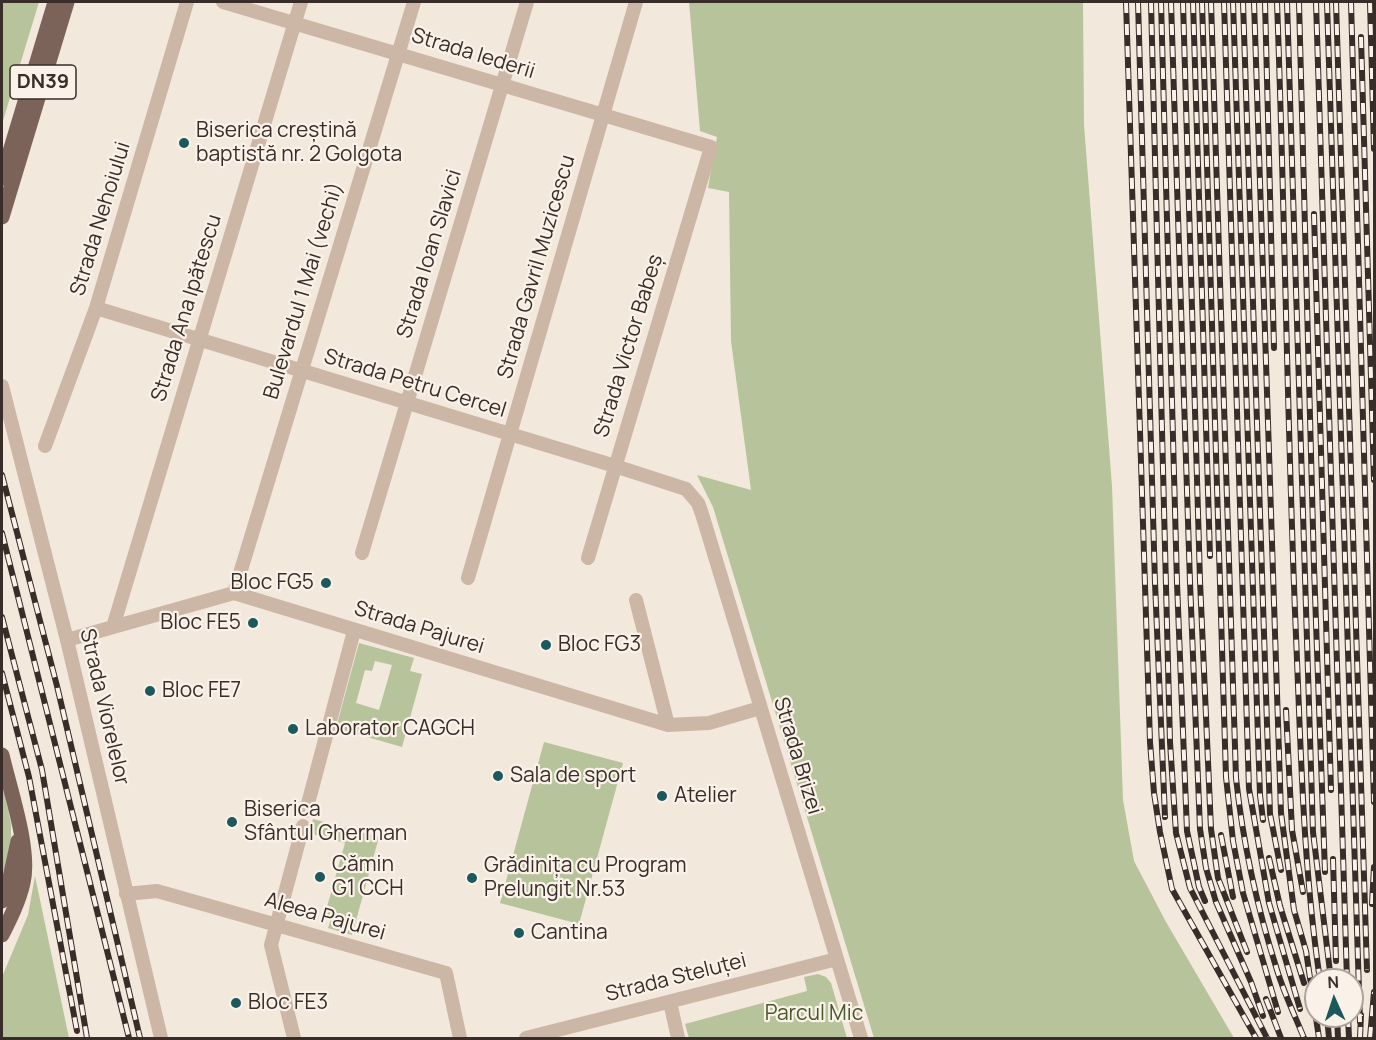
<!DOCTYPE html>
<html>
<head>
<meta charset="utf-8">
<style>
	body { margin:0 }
	#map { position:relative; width:1376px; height:1040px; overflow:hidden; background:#f3e8dc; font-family:Manrope,sans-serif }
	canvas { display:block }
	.frame { position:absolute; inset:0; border:3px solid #382d28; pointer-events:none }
	.north { position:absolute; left:1304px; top:968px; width:60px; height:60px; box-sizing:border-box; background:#faf2e9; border:2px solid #aca39c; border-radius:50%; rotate:357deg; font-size:16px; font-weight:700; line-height:24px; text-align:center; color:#382d28 }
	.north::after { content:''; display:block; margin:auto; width:21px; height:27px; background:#1c595c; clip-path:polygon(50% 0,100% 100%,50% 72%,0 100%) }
</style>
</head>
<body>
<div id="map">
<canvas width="1376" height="1040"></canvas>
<div class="frame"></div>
<div class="north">N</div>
</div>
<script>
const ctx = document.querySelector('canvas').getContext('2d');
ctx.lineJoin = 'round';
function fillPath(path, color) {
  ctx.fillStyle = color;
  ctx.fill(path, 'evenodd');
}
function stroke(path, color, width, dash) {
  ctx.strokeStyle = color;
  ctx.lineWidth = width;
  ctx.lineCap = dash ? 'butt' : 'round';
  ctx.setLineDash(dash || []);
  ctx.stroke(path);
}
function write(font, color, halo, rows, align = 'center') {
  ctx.font = font + ' Manrope,sans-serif';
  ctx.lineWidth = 4.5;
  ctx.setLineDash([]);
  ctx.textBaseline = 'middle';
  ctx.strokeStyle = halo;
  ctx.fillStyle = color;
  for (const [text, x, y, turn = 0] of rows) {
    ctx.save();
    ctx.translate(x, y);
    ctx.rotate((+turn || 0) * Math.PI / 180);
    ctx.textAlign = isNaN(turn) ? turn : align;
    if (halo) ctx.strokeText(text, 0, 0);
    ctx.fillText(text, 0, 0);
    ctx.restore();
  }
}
const green = new Path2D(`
	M2,2H39L2,124Z
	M689,2H1083L1084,125L1112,486L1123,800L1134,861L1166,922L1234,1038H874L713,507L697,475L751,490L731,341L729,192L708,188L717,137L700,131Z
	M359,643L414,658L410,671L422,674L402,747L336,728ZM375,661L392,665L379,710L356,703L365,670L372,671Z
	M544,742L623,763L579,924L500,903Z
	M2,780L11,824V842L2,882Z
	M313,819L379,837L352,935L328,928L332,916L325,914L345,843L309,833Z
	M35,876L69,1038H2V977L28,915Z
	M818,974L826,977L831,983L847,1038H689L685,1024L807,991L804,977Z`);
const minor = new Path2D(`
	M223,2L711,147L588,558
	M96,308L615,466L686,489L698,503L702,514L861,1038
	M2,386L67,640L161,1038
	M45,446L96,308L187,2
	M362,553L527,2
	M468,578L636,2
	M234,593L414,2
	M636,600L668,725
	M113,627L301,2
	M67,640L234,593L668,725L709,723L760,708
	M306,811L354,631
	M126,894L157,891L446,973L460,1038
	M670,1002L678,1038
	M294,1038L271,945L303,826
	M526,1038L837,959`);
const major = new Path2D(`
	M2,178L55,2
	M2,217L67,2
	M2,755C10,790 31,850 23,883C19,901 10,919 2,935
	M2,901L10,878L18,841`);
const rail = new Path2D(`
	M1126,2L1145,585L1150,742L1154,793L1160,832L1172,889L1256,1038
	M1138,2L1155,583L1165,817
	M1151,2L1170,742L1176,833L1190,888L1267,1038
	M1161,2L1177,583L1187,831L1199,887L1205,901
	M1171,2L1190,582L1200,829L1206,868L1216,902L1251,982L1263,1016
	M1183,2L1200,581L1211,829L1218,878L1247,952
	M1193,2L1210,556
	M1202,2L1226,777L1233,841L1243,893L1278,1012
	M1211,2L1236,778C1243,844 1257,907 1277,970C1284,993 1295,1016 1304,1038
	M1224,2L1249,789L1269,903L1300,1009
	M1233,2L1260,795L1263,820
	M1243,2L1270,814L1281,870
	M1254,2L1281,813L1294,910L1306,951L1319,1038
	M1265,2L1274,348
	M1277,2C1285,213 1287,425 1296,636C1301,751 1303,866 1320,980
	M1287,2L1313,832L1331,980
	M1299,2L1314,567L1325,872
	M1316,2L1347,980
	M1327,2L1360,1022
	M1336,2L1367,970
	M1351,2L1374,802
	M1370,2L1374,149
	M1361,37L1374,480
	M1314,214L1331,790
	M2,475L57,686L140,1038
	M2,533L129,1038
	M2,617L42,770L87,1038
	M2,673L29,777L77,1031
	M1286,710L1292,830L1303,892
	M1221,835L1233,897
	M1269,858L1280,906L1304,983
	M1333,859L1336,961
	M1372,904L1374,867
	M1266,999L1281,1038
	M1327,1016L1329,1038
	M1337,1016L1338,1038
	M1348,1016L1349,1038
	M1360,1038L1361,1015
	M1370,1038L1374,992`);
const markers = [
	[184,143,6,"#1c595c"],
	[326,583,6,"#1c595c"],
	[253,623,6,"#1c595c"],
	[546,645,6,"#1c595c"],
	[150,691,6,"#1c595c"],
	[293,729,6,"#1c595c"],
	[498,776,6,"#1c595c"],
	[662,796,6,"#1c595c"],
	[232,822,6,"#1c595c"],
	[320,877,6,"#1c595c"],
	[472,878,6,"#1c595c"],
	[519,933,6,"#1c595c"],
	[236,1003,6,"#1c595c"]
];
const shields = [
	[43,82,66]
];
const shieldNames = [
	["DN39",43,82]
];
const streetNames = [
	["Strada Iederii",473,54,17],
	["Strada Nehoiului",101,219,-73],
	["Strada Ioan Slavici",430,254,-73],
	["Strada Gavril Muzicescu",537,267,-74],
	["Bulevardul 1 Mai (vechi)",304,291,-73],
	["Strada Ana Ipătescu",187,308,-73],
	["Strada Victor Babeș",629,346,-73],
	["Strada Petru Cercel",415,384,17],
	["Strada Pajurei",419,628,17],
	["Strada Viorelelor",104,707,77],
	["Strada Brizei",797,756,73],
	["Aleea Pajurei",325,917,16],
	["Strada Steluței",676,978,-14]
];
const poiNames = [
	["Biserica creștină",196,131],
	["baptistă nr. 2 Golgota",196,155],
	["Bloc FG5",314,583,"right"],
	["Bloc FE5",241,623,"right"],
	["Bloc FG3",558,645],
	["Bloc FE7",162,691],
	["Laborator CAGCH",305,729],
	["Sala de sport",510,776],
	["Atelier",674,796],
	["Biserica",244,810],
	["Sfântul Gherman",244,834],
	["Cămin",332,865],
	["G1 CCH",332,889],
	["Grădinița cu Program",484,866],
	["Prelungit Nr.53",484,890],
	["Cantina",531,933],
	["Bloc FE3",248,1003]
];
const parkNames = [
	["Parcul Mic",814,1014]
];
fillPath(green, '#b6c39b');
stroke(minor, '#ccb7a7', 14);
stroke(major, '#7b6359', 15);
stroke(rail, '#382d28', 6);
stroke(rail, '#faf2e9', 4, [11]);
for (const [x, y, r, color] of markers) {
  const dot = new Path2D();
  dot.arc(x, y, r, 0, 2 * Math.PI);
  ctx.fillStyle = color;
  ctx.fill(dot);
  stroke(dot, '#faf2e9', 2);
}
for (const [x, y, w] of shields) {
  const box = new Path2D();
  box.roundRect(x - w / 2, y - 17, w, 34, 4.5);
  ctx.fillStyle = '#faf2e9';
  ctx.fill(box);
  stroke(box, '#382d28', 1.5);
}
write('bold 20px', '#382d28', null, shieldNames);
write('21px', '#382d28', '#faf2e9', streetNames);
write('21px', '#382d28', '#faf2e9', poiNames, 'left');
write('21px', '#48582b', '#faf2e9', parkNames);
</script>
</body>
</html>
